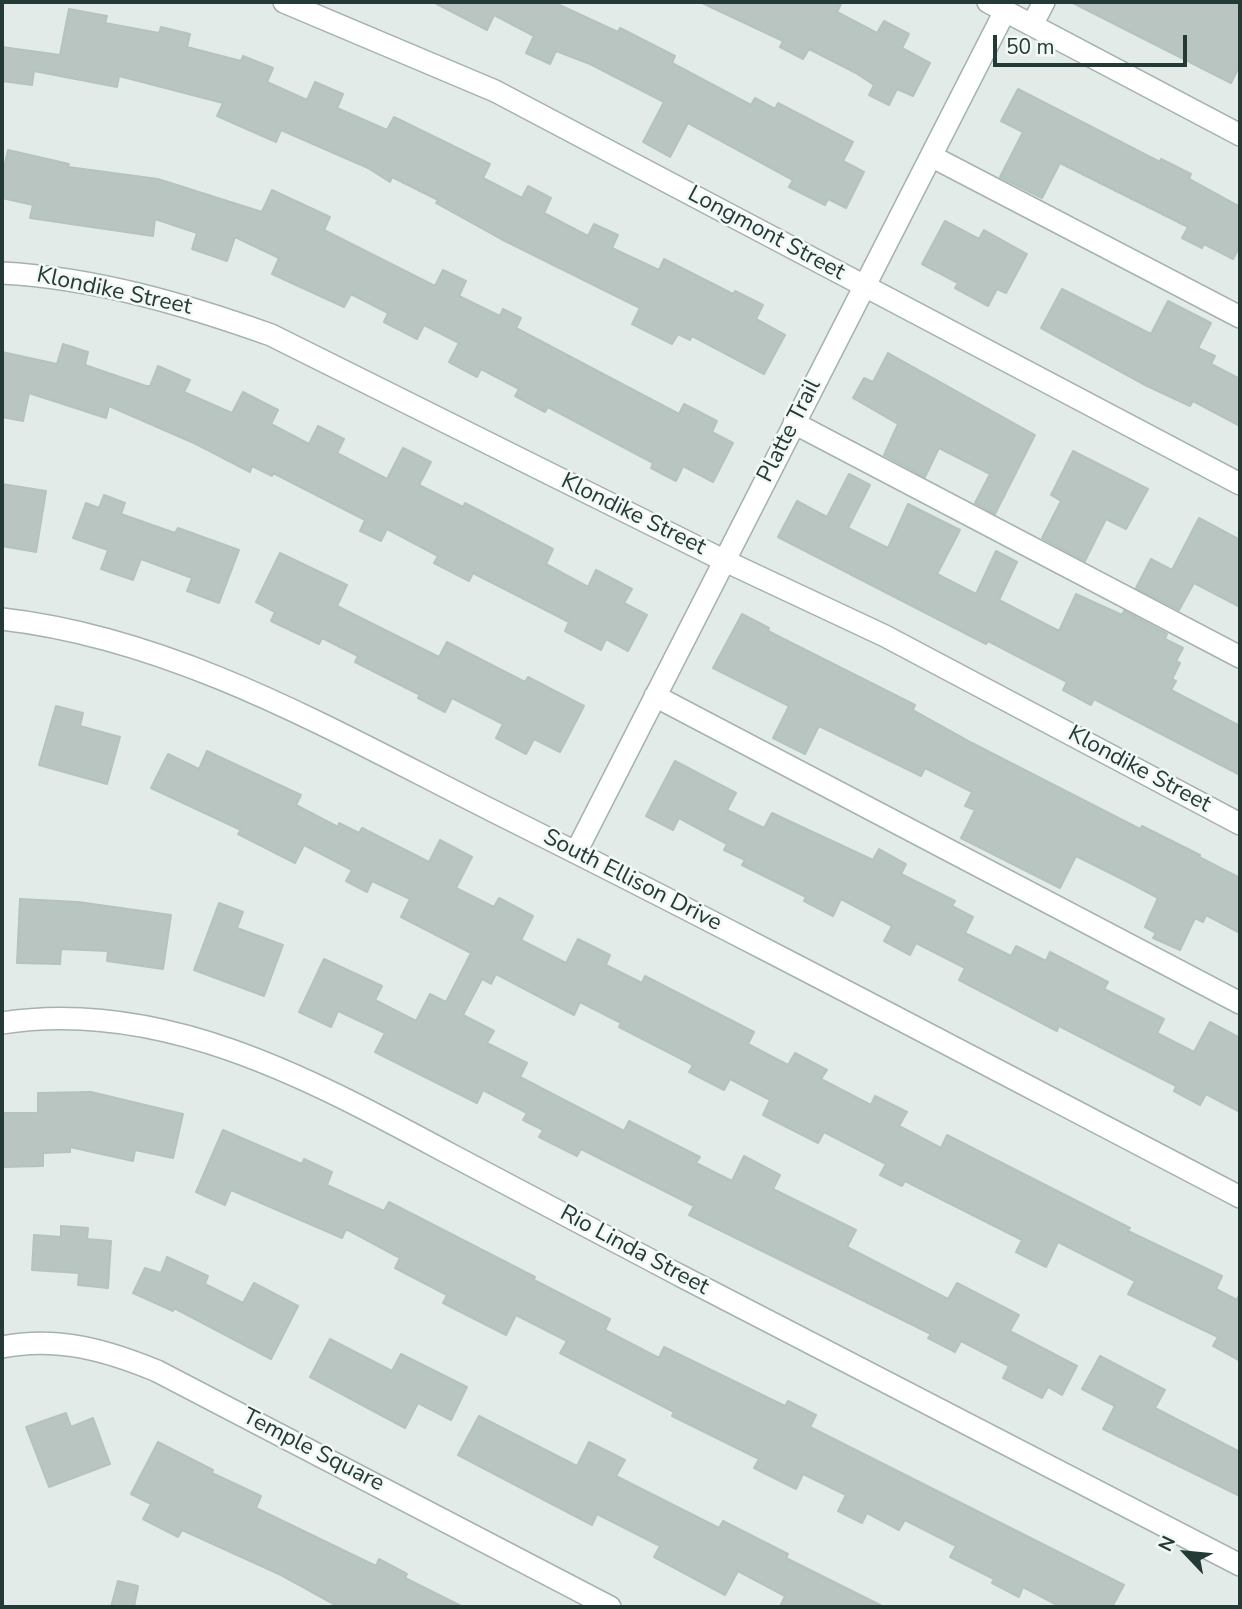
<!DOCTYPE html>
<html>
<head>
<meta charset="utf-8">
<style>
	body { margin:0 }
	#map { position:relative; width:1242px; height:1609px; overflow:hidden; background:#e2ebe8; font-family:"Nunito Sans",sans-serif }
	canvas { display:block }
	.frame { position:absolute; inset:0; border:4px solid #243a36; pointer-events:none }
	.north { position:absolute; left:1151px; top:1518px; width:70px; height:70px; -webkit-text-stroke:5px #f2f8f6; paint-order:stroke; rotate:296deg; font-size:19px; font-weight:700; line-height:28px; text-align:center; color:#243a36 }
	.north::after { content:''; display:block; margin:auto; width:24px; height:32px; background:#243a36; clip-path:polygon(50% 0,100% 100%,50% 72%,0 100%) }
	.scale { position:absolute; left:993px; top:35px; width:194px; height:32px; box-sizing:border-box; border:4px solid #243a36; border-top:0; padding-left:9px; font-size:21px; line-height:24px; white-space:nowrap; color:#243a36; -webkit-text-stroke:5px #f2f8f6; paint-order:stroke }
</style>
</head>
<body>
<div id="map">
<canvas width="1242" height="1609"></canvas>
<div class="frame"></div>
<div class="north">N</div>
<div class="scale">50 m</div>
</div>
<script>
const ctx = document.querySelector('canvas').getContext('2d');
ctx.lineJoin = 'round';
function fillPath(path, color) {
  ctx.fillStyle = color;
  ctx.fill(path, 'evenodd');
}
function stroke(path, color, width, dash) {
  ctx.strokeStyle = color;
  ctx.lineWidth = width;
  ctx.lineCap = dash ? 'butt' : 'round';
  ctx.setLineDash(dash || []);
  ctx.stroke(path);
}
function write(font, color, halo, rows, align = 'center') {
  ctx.font = font + ' "Nunito Sans",sans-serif';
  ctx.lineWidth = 5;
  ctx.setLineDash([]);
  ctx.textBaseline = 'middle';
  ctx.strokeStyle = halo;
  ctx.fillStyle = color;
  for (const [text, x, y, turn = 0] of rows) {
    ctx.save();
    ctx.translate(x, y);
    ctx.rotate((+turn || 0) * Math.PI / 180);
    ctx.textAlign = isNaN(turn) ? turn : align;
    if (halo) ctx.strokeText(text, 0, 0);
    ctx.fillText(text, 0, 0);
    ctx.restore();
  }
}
const building = new Path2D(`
	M433,2H553L618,32L620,28L675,56L672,63L751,105L755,98L775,109L778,103L853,142L843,161L864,172L846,208L828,199L825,205L789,187L793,180L688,123L670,157L643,142L664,102L590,64L556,51L550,64L526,53L534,36L494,15L487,30Z
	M700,2H842L837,12L877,33L884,21L909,34L902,48L930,63L913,96L897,89L889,105L869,95L874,85L856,73L809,49L803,59L780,47L783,41Z
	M1071,2H1240V65L1231,83Z
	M69,9L107,16L105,23L159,33L161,27L190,34L187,47L241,61L243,56L273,68L267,82L307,100L315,82L343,94L337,108L387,130L394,117L490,164L483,178L522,198L528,186L551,198L544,213L588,236L594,224L618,235L612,248L659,270L664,259L733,294L735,291L763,305L756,319L785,335L764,374L692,336L690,340L678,334L672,344L632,324L640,308L501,239L436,203L438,200L392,177L390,182L368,168L281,130L276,142L217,116L223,103L119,76L117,87L34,71L32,85L2,81V47L60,55Z
	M1018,89L1160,162L1161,159L1191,174L1189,179L1240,207V246L1233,259L1204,244L1202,248L1182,238L1188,227L1060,163L1042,198L1000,177L1023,132L1001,121Z
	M8,150L69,164L68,167L158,179L262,212L272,190L330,217L324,230L435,286L443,270L466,281L459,296L500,316L503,309L521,318L516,328L679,414L684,404L717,421L712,432L733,443L713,482L683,466L676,481L651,468L653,463L548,407L545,412L515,396L519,389L481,369L477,377L449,362L459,343L424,325L417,339L384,322L388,313L351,294L344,307L272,274L279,258L235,237L227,261L192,249L197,233L155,219L153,236L30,218L33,205L2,198V177Z
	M945,221L979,239L984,230L1027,254L1006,293L997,289L988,306L955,288L958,283L922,264Z
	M1062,289L1151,334L1168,301L1211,323L1198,348L1215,356L1211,364L1240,379V426L1193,401L1190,406L1147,386L1041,328Z
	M63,344L88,352L85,365L146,386H150L158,366L190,380L184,392L232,413L243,392L278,410L271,424L309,444L318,426L344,439L337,453L387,479L403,448L431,462L419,485L463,507L465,503L553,549L546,564L588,587L596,570L632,589L624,603L647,615L628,651L606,639L601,650L565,631L569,622L473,573L469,581L434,563L438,556L387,529L381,541L360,531L365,520L273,473L272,476L252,466L250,472L196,444L109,406L106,418L29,393L23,421L2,417V352L57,364Z
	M888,353L1035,435L995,514L975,503L990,474L939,448L925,477L884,455L898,424L853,398L864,378L873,382Z
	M1073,451L1148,489L1126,529L1106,519L1085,561L1042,538L1061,501L1051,495Z
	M849,474L870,485L848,528L888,548L908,504L960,530L937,574L976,594L996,551L1017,562L999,600L1059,631L1076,594L1122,615L1124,611L1167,634L1165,639L1183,648L1176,661L1180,663L1172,679L1176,681L1171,690L1240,726V775L1094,699L1091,705L1063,690L1067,682L988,641L986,644L778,537L797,501L827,517Z
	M2,484L46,491L36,552L2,546Z
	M104,495L125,503L121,514L175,533L178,528L239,550L219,603L187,591L192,578L141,559L133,580L101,569L108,550L73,538L86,503L99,508Z
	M1199,518L1240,540V607L1194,583L1179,610L1136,588L1151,559L1172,570Z
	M280,553L347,585L337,606L439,657L447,642L525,682L528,677L584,706L560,752L534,739L526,754L496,738L503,724L452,698L445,712L418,698L420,695L355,662L358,656L322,638L319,644L271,621L275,612L256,602Z
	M742,614L769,628L768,631L915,705L913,710L972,743L1140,829L1142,826L1200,855L1199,857L1240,878V933L1206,915L1203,922L1195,918L1180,950L1153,938L1156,933L1145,927L1158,898L1130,883L1076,856L1060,888L961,838L975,810L965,806L972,792L925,768L921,776L819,726L805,754L773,738L789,706L713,668Z
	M56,706L83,713L80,726L120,737L107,784L39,765Z
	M207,751L301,795L296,805L338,827L339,823L359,833L362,828L429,862L440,840L472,857L456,888L494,907L499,898L533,916L521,940L566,963L578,939L610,955L606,965L642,983L645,976L754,1032L748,1044L788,1065L795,1053L827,1070L821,1079L871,1105L875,1096L907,1112L899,1126L941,1148L947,1135L1130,1228L1128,1231L1222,1276L1216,1289L1237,1300L1240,1293V1361L1213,1346L1218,1337L1128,1294L1135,1281L1058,1242L1046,1267L1016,1252L1022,1240L905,1181L902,1186L880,1175L886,1164L824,1132L818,1143L763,1115L770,1100L730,1079L724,1090L689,1072L693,1065L619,1027L621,1023L580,1002L574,1015L496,974L491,984L482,979L463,1015L494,1031L487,1043L527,1063L520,1077L624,1131L629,1121L700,1157L696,1163L732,1181L744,1156L780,1175L773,1189L856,1230L847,1247L948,1299L957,1283L1019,1315L1010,1331L1077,1366L1062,1395L1048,1387L1042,1398L1003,1378L1009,1366L961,1341L955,1352L928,1338L931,1334L689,1215L694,1206L581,1149L577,1156L539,1137L543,1130L523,1120L527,1113L483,1090L477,1103L375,1052L385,1033L338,1011L331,1027L299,1012L324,959L382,986L375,1000L416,1021L430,994L446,1002L471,953L401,917L410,899L372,881L367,892L346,881L352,870L304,845L295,863L238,834L241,830L151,788L168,754L199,769Z
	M675,761L736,793L727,810L764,828L772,813L873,860L879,849L906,864L901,874L955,901L952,906L973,917L965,933L1011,956L1016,946L1046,961L1050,952L1108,982L1104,989L1164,1019L1157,1033L1194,1052L1210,1022L1240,1038V1112L1206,1094L1200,1105L1174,1091L1176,1086L1059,1026L1057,1031L959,980L965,968L916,943L910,955L884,941L892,926L841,899L833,916L804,901L806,897L742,865L745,860L724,850L727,844L679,818L673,830L646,816Z
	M20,899L78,902L171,915L163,969L107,961L108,951L61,949L60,964L17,963Z
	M219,903L243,912L237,928L283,945L264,996L194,970Z
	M91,1092L183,1114L173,1158L135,1150L133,1161L70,1147V1152L43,1153V1166L2,1167V1113H38V1093Z
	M223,1130L302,1164L304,1159L332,1172L327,1185L384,1211L389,1202L535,1277L534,1280L610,1319L605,1330L659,1358L664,1347L785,1406L788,1401L816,1415L810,1427L1124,1585L1112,1607H1061L1023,1587L1019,1597L992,1583L994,1579L950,1557L956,1546L905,1520L899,1530L867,1513L862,1523L838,1511L846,1495L803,1474L796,1489L754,1468L759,1459L672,1416L674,1412L560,1353L567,1341L516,1315L506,1335L443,1303L447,1295L395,1268L400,1258L346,1229L342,1238L231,1190L225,1205L196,1192Z
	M61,1226L88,1228L87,1239L111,1241L108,1288L78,1285L79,1273L32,1270L34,1235L61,1237Z
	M167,1257L208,1276L205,1284L243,1303L254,1283L298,1306L271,1359L174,1308L173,1311L133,1293L145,1268L161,1273Z
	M330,1339L392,1371L401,1354L467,1387L451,1420L418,1403L405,1428L310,1377Z
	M1100,1356L1165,1390L1155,1408L1240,1452V1496L1103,1429L1115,1406L1082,1389Z
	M66,1413L71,1427L93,1418L110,1464L49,1487L26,1427Z
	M479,1416L577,1466L589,1442L625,1460L616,1476L719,1528L723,1521L788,1554L786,1558L884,1607H780L785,1596L738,1571L725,1595L654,1557L660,1546L597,1514L592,1525L458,1455Z
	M158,1442L213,1470L212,1473L261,1496L256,1508L376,1566L379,1559L407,1574L405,1578L463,1607H339L281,1575L182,1530L178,1537L143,1519L151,1504L131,1494Z
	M118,1581L138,1586L134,1607H111Z`);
const minor = new Path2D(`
	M284,2L495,91L1240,484
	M988,2L1240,135
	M1032,25L1044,2
	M931,156L1240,317
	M2,273C95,278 184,304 271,335L723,560L885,636L1240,824
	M794,423L1240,657
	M2,619C178,639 337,733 493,811C744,936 992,1068 1240,1197
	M655,696L1240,1003
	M576,852L1005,11
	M2,1023C163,998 312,1080 448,1153C525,1194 602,1235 679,1275C866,1372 1053,1469 1240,1565
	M2,1347C57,1336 106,1350 157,1371L610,1607`);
const streetNames = [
	["Longmont Street",766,234,28],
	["Klondike Street",114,292,12],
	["Platte Trail",790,431,-63],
	["Klondike Street",633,515,26],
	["Klondike Street",1139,770,28],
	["South Ellison Drive",632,881,27],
	["Rio Linda Street",634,1251,28],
	["Temple Square",313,1451,27]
];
fillPath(building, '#b8c5c1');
stroke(building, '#b5c3bf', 2);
stroke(minor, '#a5b2af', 24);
stroke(minor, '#fff', 21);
write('23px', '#243a36', '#f2f8f6', streetNames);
</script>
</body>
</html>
